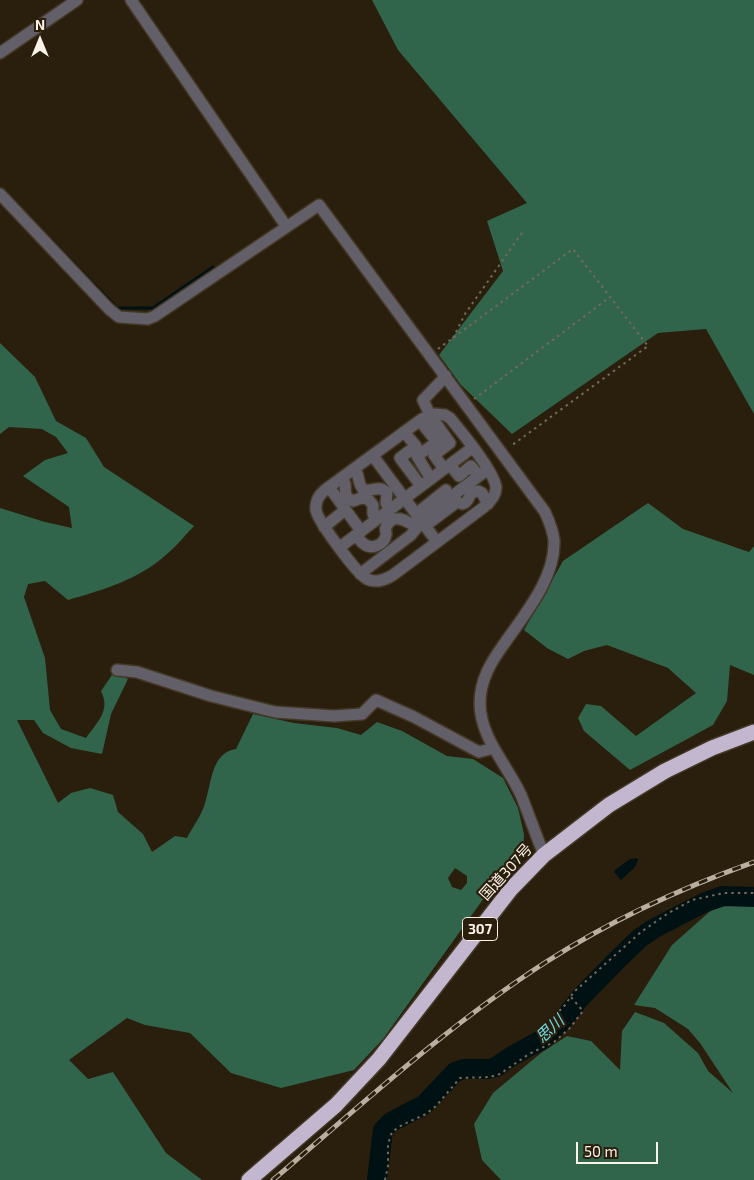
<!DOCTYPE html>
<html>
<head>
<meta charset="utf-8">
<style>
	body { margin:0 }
	#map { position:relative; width:754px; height:1180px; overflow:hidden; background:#2a1e0c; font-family:"Exo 2",sans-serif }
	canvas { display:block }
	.north { position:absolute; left:15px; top:15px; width:50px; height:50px; -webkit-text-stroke:4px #2a1e0c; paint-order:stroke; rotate:0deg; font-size:14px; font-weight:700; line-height:20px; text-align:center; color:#fcf3e8 }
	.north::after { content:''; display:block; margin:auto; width:18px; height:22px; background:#fcf3e8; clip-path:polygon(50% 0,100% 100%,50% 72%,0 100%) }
	.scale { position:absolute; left:576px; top:1142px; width:82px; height:22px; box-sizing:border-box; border:2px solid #fcf3e8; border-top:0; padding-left:6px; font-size:15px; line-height:18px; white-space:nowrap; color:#fcf3e8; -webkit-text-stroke:4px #2a1e0c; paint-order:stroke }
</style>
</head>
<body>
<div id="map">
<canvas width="754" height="1180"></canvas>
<div class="north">N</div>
<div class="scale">50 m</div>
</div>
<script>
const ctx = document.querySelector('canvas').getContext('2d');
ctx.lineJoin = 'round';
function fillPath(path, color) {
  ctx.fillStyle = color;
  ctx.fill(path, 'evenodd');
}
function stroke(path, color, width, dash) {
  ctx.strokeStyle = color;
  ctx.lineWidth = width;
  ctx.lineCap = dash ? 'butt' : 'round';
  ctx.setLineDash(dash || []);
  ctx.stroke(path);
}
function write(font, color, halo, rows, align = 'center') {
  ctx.font = font + ' "Exo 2","Noto Sans JP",sans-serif';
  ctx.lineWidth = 4.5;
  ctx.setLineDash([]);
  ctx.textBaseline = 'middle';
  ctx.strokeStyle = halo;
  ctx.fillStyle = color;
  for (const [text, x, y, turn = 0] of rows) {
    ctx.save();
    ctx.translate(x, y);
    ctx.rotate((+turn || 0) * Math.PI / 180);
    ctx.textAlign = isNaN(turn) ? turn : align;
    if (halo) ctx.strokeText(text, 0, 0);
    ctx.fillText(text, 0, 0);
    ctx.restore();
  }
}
const forest = new Path2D(`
	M372,0H754V414L706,329L658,333L512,434L461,385L439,355L503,271L487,221L527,203L398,50Z
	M0,343L35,377L56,421L86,438L104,467L194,526C185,535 177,546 167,554C140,579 103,590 68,600L45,581L28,584L24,597L45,658L50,710L61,729L86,738C97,722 111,711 101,691L114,672L128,679L111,714L102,754L71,748L43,733L34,720H17L58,803L71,793L90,788L113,795L118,812L143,834L152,852L175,836L187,838C193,826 202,815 205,803C212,782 211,753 236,749L253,714L294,723L337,728L361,735L377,722L402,731L447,756L473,759L503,778L518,808L524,834L523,855L484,898L383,1039L354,1070L281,1088L231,1073L190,1033L145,1025L127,1018L69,1060L88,1079L113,1072L166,1153L202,1180H0V508L45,522L72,528L69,507L23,476L45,460L68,453L56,437L42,429L9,427L0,434ZM455,868L467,876V883L461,890L452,887L448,878Z
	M648,503L683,529L749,552L754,546V675L730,665L727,701L713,725L630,770L584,731L578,718L586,704L601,706L636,736L696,693L668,668L607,645L584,651L568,659L547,648L524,630L563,561Z
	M746,902L754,903V1180H501L482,1160L474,1124L493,1093L541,1053L567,1036L591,1041L620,1070L622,1031L635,1012L664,1023L698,1053L708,1071L733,1093L700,1043L688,1029L655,1008L634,1005L672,945L716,906Z`);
const water = new Path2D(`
	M630,859L637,858L638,860L635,867L621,880L614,872L615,870Z`);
const stream = new Path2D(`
	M24,212L117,308H153L213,267`);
const river = new Path2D(`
	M377,1180L383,1130L391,1122L424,1105L455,1072L464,1069H489L496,1067L512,1056L543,1039L564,1019L580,998L618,959L640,938L653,929L703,903L723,896L754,897`);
const path = new Path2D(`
	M453,338L465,314L524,230
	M438,349L573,249L648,346L511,446
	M474,399L610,297
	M559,1011C567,1005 569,997 576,990L641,932L667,914L692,900L724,893H754
	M385,1180L388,1166V1144L392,1132L402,1125L426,1114L436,1106L460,1078L490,1077L500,1074L529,1054L554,1042L569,1029L583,1011L570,996`);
const minor = new Path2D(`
	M131,0L286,226
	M0,53L77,0
	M0,194L109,309L119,317L148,319L155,316L319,205L545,512C549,521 553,530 554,540C556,578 524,615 504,644C491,662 480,680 480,703C480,738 507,764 521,795C529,815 536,835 544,855
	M435,414L445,415L450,418C460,430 496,474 496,488C496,496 490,502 484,507L393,575C385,580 375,583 367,579C357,574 317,520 316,510C315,501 319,495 325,490L422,419Z
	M420,421L437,442L417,456L431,479
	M404,432L416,446L400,458L421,486
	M373,456L437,542
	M450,465L459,476L471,466L479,476
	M355,469C360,476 357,484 364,490C373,492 379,484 387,493L386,503L390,510
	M444,469L434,455L450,443L430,415L423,400L446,376
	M342,478L345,484L346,497L353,501L361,498L368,499L373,505V514L376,520
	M329,487L361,531
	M452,496C461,507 466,507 471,493L478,491L482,493L488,504
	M416,514L446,490
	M425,526L453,505
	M324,527L345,510
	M356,535C358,538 361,542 364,544C372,550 384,545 386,535C387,529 384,533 386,527C387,524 391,520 394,519C403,517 410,524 417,527
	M340,547L472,448
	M360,574L411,535L426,516L488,469
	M117,670L137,672L211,696L275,712L334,716L362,714L376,700L414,717L479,752L494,748`);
const highway = new Path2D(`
	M249,1180L336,1105L379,1059L511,889L544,855L609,805L665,771L712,748L754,732`);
const rail = new Path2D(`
	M273,1180C361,1105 448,1025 546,962C611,920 681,888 754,862`);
const shields = [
	[480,929,35]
];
const shieldNames = [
	["307",480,929]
];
const streetNames = [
	["国道307号",506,872,-48]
];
const waterNames = [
	["思川",550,1029,-43]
];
fillPath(forest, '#31654b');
fillPath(water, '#001113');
stroke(stream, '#001113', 3);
stroke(river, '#001113', 20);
stroke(minor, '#433826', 14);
stroke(highway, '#433826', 18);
stroke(path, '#74695a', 2, [2.5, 4]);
stroke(minor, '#635f68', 11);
stroke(highway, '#c2b7cf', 15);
stroke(rail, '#b9afa1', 5);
stroke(rail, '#2a1e0c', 3, [9]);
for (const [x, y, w] of shields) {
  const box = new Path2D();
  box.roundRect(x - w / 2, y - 11.5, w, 23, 4);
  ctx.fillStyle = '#2a1e0c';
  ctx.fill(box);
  stroke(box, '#fcf3e8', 1);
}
write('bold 14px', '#fcf3e8', null, shieldNames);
write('15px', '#fcf3e8', '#2a1e0c', streetNames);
write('italic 16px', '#6fdbe6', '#2a1e0c', waterNames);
</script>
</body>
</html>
